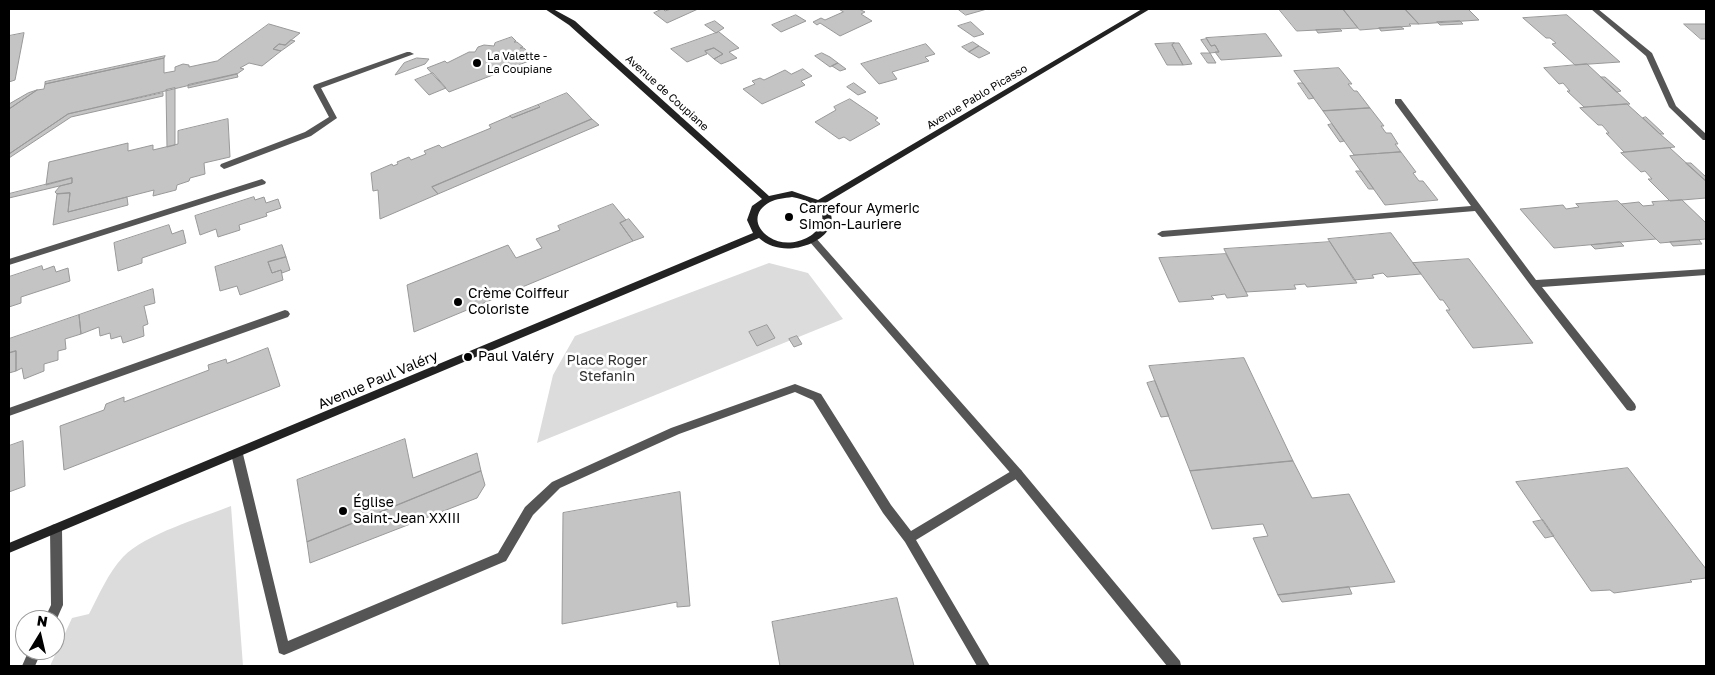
<!DOCTYPE html>
<html>
<head>
<meta charset="utf-8">
<style>
	body { margin:0 }
	#map { position:relative; width:1715px; height:675px; overflow:hidden; background:#fff; font-family:"Golos Text",sans-serif }
	canvas { display:block }
	.frame { position:absolute; inset:0; border:10px solid #000; pointer-events:none }
	.north { position:absolute; left:15px; top:610px; width:50px; height:50px; box-sizing:border-box; background:#fff; border:1px solid #999; border-radius:50%; rotate:9deg; font-size:14px; font-weight:700; line-height:20px; text-align:center; color:#000 }
	.north::after { content:''; display:block; margin:auto; width:18px; height:22px; background:#000; clip-path:polygon(50% 0,100% 100%,50% 72%,0 100%) }
</style>
</head>
<body>
<div id="map">
<canvas width="1715" height="675"></canvas>
<div class="frame"></div>
<div class="north">N</div>
</div>
<script>
const ctx = document.querySelector('canvas').getContext('2d');
ctx.lineJoin = 'round';
function fillPath(path, color) {
  ctx.fillStyle = color;
  ctx.fill(path, 'evenodd');
}
function stroke(path, color, width, dash) {
  ctx.strokeStyle = color;
  ctx.lineWidth = width;
  ctx.lineCap = dash ? 'butt' : 'round';
  ctx.setLineDash(dash || []);
  ctx.stroke(path);
}
function write(font, color, halo, rows, align = 'center') {
  ctx.font = font + ' "Golos Text",sans-serif';
  ctx.lineWidth = 5;
  ctx.setLineDash([]);
  ctx.textBaseline = 'middle';
  ctx.strokeStyle = halo;
  ctx.fillStyle = color;
  for (const [text, x, y, turn = 0] of rows) {
    ctx.save();
    ctx.translate(x, y);
    ctx.rotate((+turn || 0) * Math.PI / 180);
    ctx.textAlign = isNaN(turn) ? turn : align;
    if (halo) ctx.strokeText(text, 0, 0);
    ctx.fillText(text, 0, 0);
    ctx.restore();
  }
}
const green = new Path2D(`
	M769,263L808,273L843,319L537,443L553,375L575,336Z
	M231,506L243,666H50L72,618L89,614C99,595 108,573 123,557C145,534 201,518 231,506Z`);
const building = new Path2D(`
	M663,9L665,11L671,9H698L667,23L654,13Z
	M839,9H859L865,12L861,14L872,21L840,36L820,23L817,25L813,22L821,18L825,20L843,12Z
	M958,9H987L966,15Z
	M1279,9H1343L1358,28L1297,31Z
	M1343,9H1405L1419,24H1409L1411,26L1360,30Z
	M1405,9H1468L1479,20L1419,24Z
	M796,15L806,21L781,32L772,25Z
	M1567,15L1585,31L1620,62L1575,65L1552,44L1556,43L1550,38H1546L1523,18Z
	M715,21L724,28L716,33L705,25Z
	M1460,21L1463,24L1440,25L1437,22Z
	M971,22L984,34L974,37L958,26Z
	M269,24L300,33L285,45L279,44L273,49L281,51L262,66L249,63L240,68L244,69L237,74L68,114L9,154V109L37,90L44,89L45,84L164,58V73L175,71V67L183,64L189,65V67L217,61Z
	M1684,24H1706V39H1701Z
	M1401,27L1404,29L1381,31L1379,28Z
	M1340,29L1342,31L1318,33L1316,30Z
	M719,32L739,48L729,52L737,58L721,64L714,59L723,54L714,48L705,51L707,54L687,62L671,49Z
	M24,33L15,80L9,82V36Z
	M1266,34L1282,56L1221,60L1215,52H1219L1215,45L1211,46L1206,38Z
	M512,37L516,41L514,42H517L523,47L520,48H524L534,59L449,92L427,68L445,61L447,63L469,52H475L478,47L484,45L494,46L495,43Z
	M1207,39L1211,46L1215,45L1219,52L1210,53L1201,40Z
	M291,40L295,41L281,51L273,49L279,44L285,45Z
	M973,42L979,46L969,52L962,47Z
	M1174,43H1179L1192,64L1183,65L1172,45Z
	M1174,43L1172,45L1183,65H1167L1155,44Z
	M926,44L935,54L925,57L929,61L892,72L897,79L879,84L861,64Z
	M979,46L990,53L979,58L969,52Z
	M714,48L723,54L714,59L705,51Z
	M822,53L830,57L838,63L830,67L815,56Z
	M1201,53H1210L1216,63H1208Z
	M165,56L164,58L45,84V82Z
	M417,58L429,59L425,64L395,75L404,63Z
	M838,63L846,69L840,71L832,66Z
	M1587,64L1617,92L1630,104L1584,107L1567,91H1570L1563,83L1559,84L1544,68Z
	M1339,68L1352,84H1348L1354,91H1357L1370,108L1323,111L1294,71Z
	M803,69L812,76L801,81L805,85L762,104L743,89L755,84L752,81L760,78L764,80L785,70L791,74Z
	M433,73L446,88L429,95L415,80Z
	M237,74L238,77L188,88V85Z
	M1601,77H1605L1621,91L1617,92Z
	M854,83L866,92L858,95L847,87Z
	M1298,83H1303L1314,98L1309,99Z
	M175,88V145L167,147L166,90Z
	M37,90L9,109V104L28,93Z
	M163,93V96L71,117L9,158V154L68,114Z
	M567,93L592,119L432,187L438,194L380,219L378,190L373,191L371,173L392,164L393,166L398,164L397,162L409,157L411,160L426,154L424,151L439,145L442,148L491,128L489,125L510,116L512,118L540,107L538,105Z
	M850,99L878,118L875,120L880,124L850,141L844,137L839,139L815,122L836,110L834,107Z
	M1627,104L1660,134L1675,147L1624,152L1606,133H1609L1602,125H1598L1580,108Z
	M538,105L540,107L512,118L510,116Z
	M1370,108L1384,126H1381L1386,133H1391L1398,144H1395L1401,152L1354,155L1323,111Z
	M1646,117L1664,134H1660L1643,118Z
	M228,119L230,157L204,163L205,174L190,178L189,181L177,185L176,190L153,196L154,190L68,212L70,193L57,194L55,192L60,186L72,183V178L46,185L49,162L128,143V151L153,145V150L178,144V131Z
	M592,119L599,125L438,194L432,187Z
	M1332,124L1344,141L1340,142L1328,125Z
	M1670,148L1706,181V198L1670,201L1648,179H1652L1645,171L1641,172L1621,153Z
	M1401,152L1416,172L1413,173L1419,181H1423L1438,200L1385,205L1350,156Z
	M1686,163H1691L1706,177V181Z
	M1356,171H1361L1374,189H1369Z
	M72,178V183L9,198V194Z
	M70,193L68,212L127,197L128,205L53,225L57,194Z
	M254,197L255,200L264,197L266,203L278,199L281,208L266,213L267,216L239,225L240,230L218,237L216,229L200,235L195,216Z
	M1682,200L1706,223V239L1660,243L1621,204L1639,202L1643,206L1654,205L1652,202Z
	M1618,201L1656,239L1554,248L1520,209L1563,205L1566,209L1579,207L1576,204Z
	M613,204L626,220L620,223L633,241L414,332L407,285L508,245L516,258L542,248L536,239L560,230L558,226Z
	M629,219L644,237L633,241L620,223Z
	M169,225L172,234L183,230L186,243L142,258V263L118,271L114,243Z
	M1391,233L1421,274L1387,277L1383,273L1372,275L1374,278L1354,280L1328,239Z
	M1699,240L1702,244L1673,246L1670,242Z
	M1330,242L1357,283L1307,287L1305,284L1294,285L1296,289L1246,292L1224,249Z
	M1620,242L1624,246L1595,249L1591,245Z
	M282,245L286,257L268,262L272,273L281,270L283,280L240,295L237,286L220,291L215,267Z
	M1226,254L1248,296L1227,298L1225,294L1211,296L1214,299L1179,302L1159,258Z
	M286,257L290,270L282,273L281,270L272,273L268,262Z
	M1469,259L1489,285L1533,343L1473,348L1446,310H1450L1443,300H1440L1413,263Z
	M42,266L43,270L54,266L56,272L68,268L70,281L21,297V303L9,307V277Z
	M153,289L155,303L144,306L148,324L143,326L144,336L123,343L121,336L111,339L110,333L100,336L99,327L81,334L79,315Z
	M79,315L81,334L65,339L66,349L58,351V360L44,364V371L24,379L22,368L16,371V351L9,353V339Z
	M767,325L775,338L757,346L749,332Z
	M797,336L802,344L794,347L789,339Z
	M268,348L280,386L64,470L60,426L104,410L106,404L124,397V402L209,370L208,365L226,359L227,363Z
	M16,351V371L9,373V353Z
	M1244,358L1293,461L1190,471L1149,366Z
	M1155,381L1169,416L1161,417L1147,383Z
	M405,439L413,478L477,453L481,471L307,542L297,480Z
	M23,441L25,486L9,492V446Z
	M1293,461L1312,498L1349,494L1395,582L1278,595L1253,538L1268,536L1263,524L1212,529L1190,471Z
	M1628,468L1706,569V578L1690,580L1692,582L1614,593L1610,590L1591,591L1516,482Z
	M481,471L485,485L477,498L310,563L307,542Z
	M680,492L690,606L677,607V602L562,624L563,513Z
	M1543,520L1554,536L1545,538L1533,522Z
	M1349,587L1352,594L1282,602L1278,595Z
	M897,598L914,666H780L772,622Z`);
const service = new Path2D(`
	M1591,9H1598L1652,53L1676,106L1706,134V140H1703L1669,107L1646,56Z
	M407,52H410L414,54L321,88L337,118L311,136L227,168L224,169L220,166L221,164L305,132L329,117L313,87L314,85Z
	M1395,99H1401L1536,280L1706,269V275L1542,287L1635,404L1636,407L1635,410L1631,411L1627,410L1531,286L1475,211L1162,237L1157,234L1162,231L1471,206L1395,103Z`);
const minor = new Path2D(`
	M262,179L266,182L265,184L9,265V259Z
	M285,310L288,311L290,314L288,317L9,416V408Z
	M795,384L821,394L891,505L911,531L1013,470L1017,468L1021,470L1023,473L1021,476L916,540L990,666H977L905,542L883,513L813,400L795,392L679,434L560,488L533,515L506,561L289,653L284,655L279,653L231,454L233,451L237,449L241,451L243,454L288,641L498,553L525,507L552,482L671,428Z
	M56,524L60,525L62,529L63,605L55,623V620H44L51,605L50,529L52,525Z
	M29,650H42L35,666H22Z`);
const tertiary = new Path2D(`
	M812,236L815,237L1021,470L1180,661L1181,666H1167L1013,476L809,241L807,239L809,237Z`);
const secondary = new Path2D(`
	M545,9H553L575,21L769,196L792,191L818,200L1142,9H1150L824,204C854,232 789,266 759,238L9,553V543L753,233L747,220L752,206L762,199L569,25ZM792,197C858,210 801,259 769,237C754,227 753,211 770,202C776,199 785,198 792,197Z`);
const markers = [
	[477,63,5,"#000"],
	[789,217,5,"#000"],
	[458,302,5,"#000"],
	[468,357,5,"#000"],
	[343,511,5,"#000"]
];
const farPoinames = [
	["La Valette -",487,57],
	["La Coupiane",487,70]
];
const farStreetnames = [
	["Avenue de Coupiane",667,93,42],
	["Avenue Pablo Picasso",977,97,-31]
];
const poiNames = [
	["Carrefour Aymeric",799,209],
	["Simon-Lauriere",799,225],
	["Crème Coiffeur",468,294],
	["Coloriste",468,310],
	["Paul Valéry",478,357],
	["Église",353,503],
	["Saint-Jean XXIII",353,519]
];
const parkNames = [
	["Place Roger",607,361],
	["Stefanin",607,377]
];
const streetNames = [
	["Avenue Paul Valéry",378,380,-23]
];
fillPath(green, '#dcdcdc');
fillPath(building, '#c4c4c4');
stroke(building, '#999', 1);
fillPath(service, '#555');
fillPath(minor, '#555');
fillPath(tertiary, '#555');
fillPath(secondary, '#222');
for (const [x, y, r, color] of markers) {
  const dot = new Path2D();
  dot.arc(x, y, r, 0, 2 * Math.PI);
  ctx.fillStyle = color;
  ctx.fill(dot);
  stroke(dot, '#fff', 2);
}
write('11px', '#000', '#fff', farPoinames, 'left');
write('11px', '#000', '#fff', farStreetnames);
write('14px', '#000', '#fff', poiNames, 'left');
write('14px', '#333', '#fff', parkNames);
write('14px', '#000', '#fff', streetNames);
</script>
</body>
</html>
